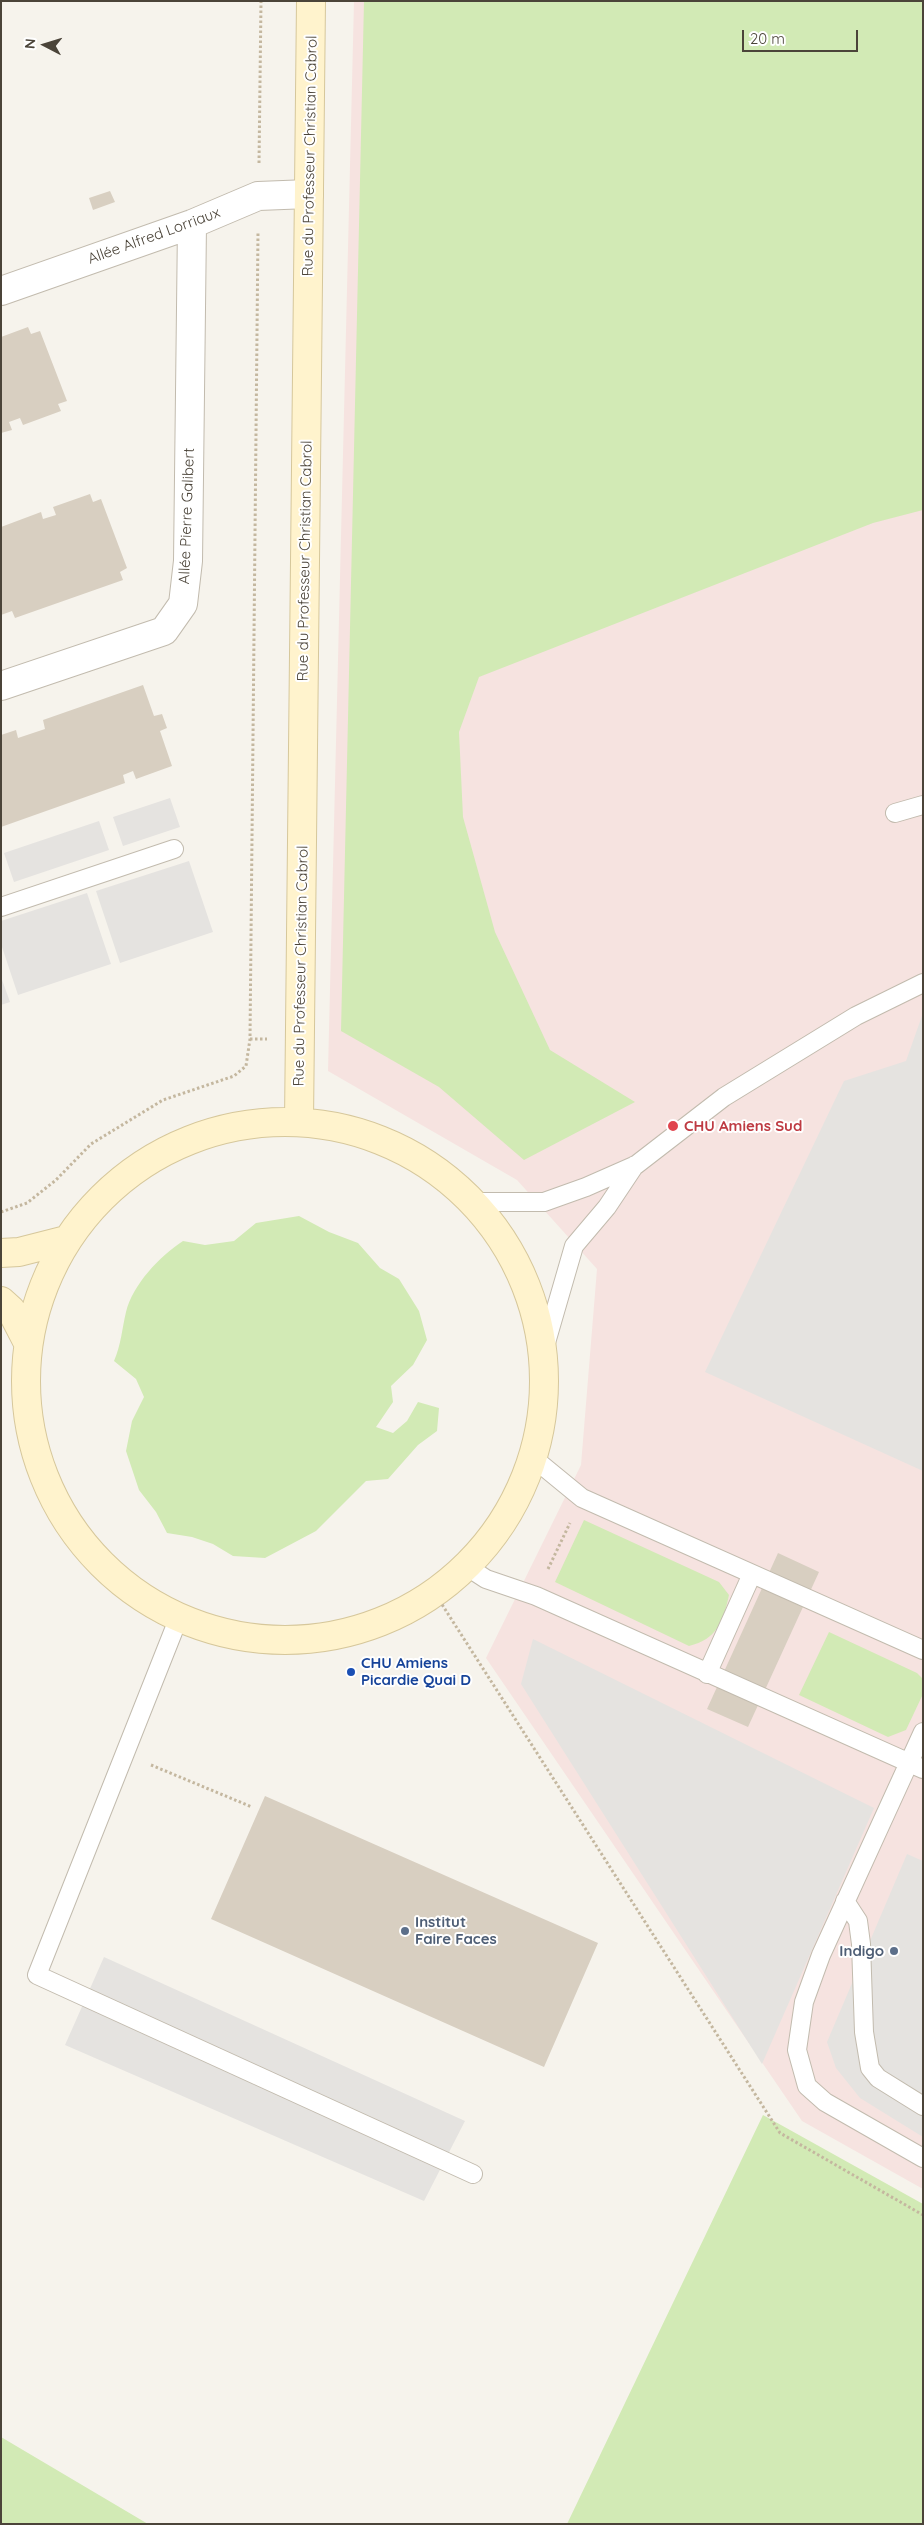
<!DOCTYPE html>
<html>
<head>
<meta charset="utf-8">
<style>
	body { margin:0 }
	#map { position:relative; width:924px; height:2525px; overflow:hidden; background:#f6f3ec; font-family:Quicksand,sans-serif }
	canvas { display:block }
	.frame { position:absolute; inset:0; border:2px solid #4b4439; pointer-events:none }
	.north { position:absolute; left:20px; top:20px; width:50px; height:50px; -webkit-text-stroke:4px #fff; paint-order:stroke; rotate:275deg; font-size:14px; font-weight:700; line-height:20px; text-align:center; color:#4b4439 }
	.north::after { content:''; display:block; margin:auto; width:18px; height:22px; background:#4b4439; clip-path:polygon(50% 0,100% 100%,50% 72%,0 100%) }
	.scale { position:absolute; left:742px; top:30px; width:116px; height:22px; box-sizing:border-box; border:2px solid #4b4439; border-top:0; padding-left:6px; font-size:15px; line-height:18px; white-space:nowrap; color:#4b4439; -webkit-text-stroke:4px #fff; paint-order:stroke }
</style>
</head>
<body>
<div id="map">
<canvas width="924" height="2525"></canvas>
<div class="frame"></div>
<div class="north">N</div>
<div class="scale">20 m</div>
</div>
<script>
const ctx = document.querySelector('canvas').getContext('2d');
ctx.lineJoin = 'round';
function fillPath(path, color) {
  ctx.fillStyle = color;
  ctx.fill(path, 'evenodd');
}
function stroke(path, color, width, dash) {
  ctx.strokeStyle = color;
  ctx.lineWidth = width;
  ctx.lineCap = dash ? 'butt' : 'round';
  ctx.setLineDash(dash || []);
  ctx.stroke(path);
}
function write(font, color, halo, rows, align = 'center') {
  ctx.font = font + ' Quicksand,sans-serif';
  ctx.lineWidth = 4;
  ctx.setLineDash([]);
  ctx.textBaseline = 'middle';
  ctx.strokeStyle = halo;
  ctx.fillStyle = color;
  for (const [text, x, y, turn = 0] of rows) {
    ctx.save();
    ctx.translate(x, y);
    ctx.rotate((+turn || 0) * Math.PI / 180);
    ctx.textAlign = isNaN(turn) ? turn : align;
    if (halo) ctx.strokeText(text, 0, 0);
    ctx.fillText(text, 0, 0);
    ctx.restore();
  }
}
const medical = new Path2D(`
	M354,1H685L923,99V2189L802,2121L486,1658L581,1465L597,1269L517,1180L328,1071Z`);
const green = new Path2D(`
	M364,1H923V510L873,523L479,677L459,732L463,817L495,932L550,1050L635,1102L524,1160L439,1087L341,1031Z
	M299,1216L329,1232L358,1243L380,1268L399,1279L419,1311L427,1340L413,1365L391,1386L393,1402L376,1427L393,1433L407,1421L418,1402L439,1408L437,1431L418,1445L388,1479L366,1481L316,1531L265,1558L233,1556L213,1544L192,1537L167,1533L156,1512L139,1490L126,1451L132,1421L144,1397L136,1379L114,1361C121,1345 122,1329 126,1312C133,1284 160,1256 183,1241L205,1245L234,1241L256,1223Z
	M584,1520L719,1582L729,1595C723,1622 717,1639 689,1646L555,1582Z
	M829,1632L917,1673L923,1679V1694L906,1730L888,1737L799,1695Z
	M763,2115L923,2204V2524H567Z
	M1,2437L148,2524H1Z`);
const parking = new Path2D(`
	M170,798L180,827L123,846L113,817Z
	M99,821L109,850L14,882L4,853Z
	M189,861L213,932L120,963L96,891Z
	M87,893L111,964L18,995L1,944V921Z
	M1,977L10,1002L1,1005Z
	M923,1013V1471L705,1372L844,1081L906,1061Z
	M533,1639L874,1808L762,2064L521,1684Z
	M907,1854L923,1861V2137L860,2098L836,2068L827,2042Z
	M104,1957L465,2121L424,2201L65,2045Z`);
const building = new Path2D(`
	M110,191L115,202L93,210L89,198Z
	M28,327L31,334L40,331L67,401L58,404L61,411L23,425L20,418L9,422L12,430L1,433V337Z
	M90,494L93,502L101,499L127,568L120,572L123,580L15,618L12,611L1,615V527L41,512L43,519L56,515L53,507Z
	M143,685L154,716L162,714L167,728L160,731L172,766L136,779L133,771L123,775L125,783L1,827V735L16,730L18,738L45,729L43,720Z
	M778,1553L819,1572L748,1727L707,1709Z
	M265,1796L598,1943L544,2067L211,1919Z`);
const path = new Path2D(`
	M259,163L261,1
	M250,1039H267
	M1,1212L27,1203L56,1180L91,1144L163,1100L234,1076L246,1066L250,1039L258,232
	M548,1569L570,1523
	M434,1592L780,2133L923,2215
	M151,1765L252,1807`);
const lane = new Path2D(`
	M895,813L923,805
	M1,907L174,849
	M474,1202H544L586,1187L636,1165L724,1097L856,1016L923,983
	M543,1353L574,1246L607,1207L635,1165
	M532,1457L582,1498L923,1650
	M466,1566L486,1579L536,1596L923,1769
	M179,1617L37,1975L473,2174
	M707,1674L752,1574
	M923,1732L821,1955L804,2002L797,2050L807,2086L825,2102L923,2158
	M845,1901L858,1921L861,1944L864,2032L870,2068L878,2078L923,2106`);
const street = new Path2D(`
	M1,291L192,224L258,196L309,194
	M1,686L164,631L183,604L188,561L192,224`);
const secondary = new Path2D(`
	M299,1120L311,1
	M26 1381a259 259 0 1 1 518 0a259 259 0 1 1-518 0Z
	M1,1253L19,1252L66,1240
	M1,1301L11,1310L28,1343`);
const markers = [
	[673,1126,6,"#e0444e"],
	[351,1672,5,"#1a4fb4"],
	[405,1931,5,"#5c6f8a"],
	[894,1951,5,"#5c6f8a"]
];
const streetNames = [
	["Rue du Professeur Christian Cabrol",310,156,-89],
	["Allée Alfred Lorriaux",154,236,-20],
	["Allée Pierre Galibert",187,516,-88],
	["Rue du Professeur Christian Cabrol",305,561,-89],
	["Rue du Professeur Christian Cabrol",301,966,-89]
];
const healthNames = [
	["CHU Amiens Sud",684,1126]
];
const transitNames = [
	["CHU Amiens",361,1663],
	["Picardie Quai D",361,1680]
];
const serviceNames = [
	["Institut",415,1922],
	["Faire Faces",415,1939],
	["Indigo",884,1951,"right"]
];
fillPath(medical, '#f6e3e0');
fillPath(green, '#d2eab5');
fillPath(parking, '#e5e3e0');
fillPath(building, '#d8cfc1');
stroke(lane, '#c2bbae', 20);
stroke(street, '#c2bbae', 30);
stroke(secondary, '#d6c79b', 30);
stroke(path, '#c4b79f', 3, [2.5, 2.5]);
stroke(lane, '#fff', 18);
stroke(street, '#fff', 28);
stroke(secondary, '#fff3cd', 28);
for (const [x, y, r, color] of markers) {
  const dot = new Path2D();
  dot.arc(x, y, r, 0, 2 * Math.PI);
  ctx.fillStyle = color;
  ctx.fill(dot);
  stroke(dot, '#fff', 2);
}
write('15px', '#4b4439', '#fff', streetNames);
write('bold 15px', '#be3a42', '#fff', healthNames, 'left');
write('bold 15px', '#164399', '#fff', transitNames, 'left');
write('bold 15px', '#4e5e75', '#fff', serviceNames, 'left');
</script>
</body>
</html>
